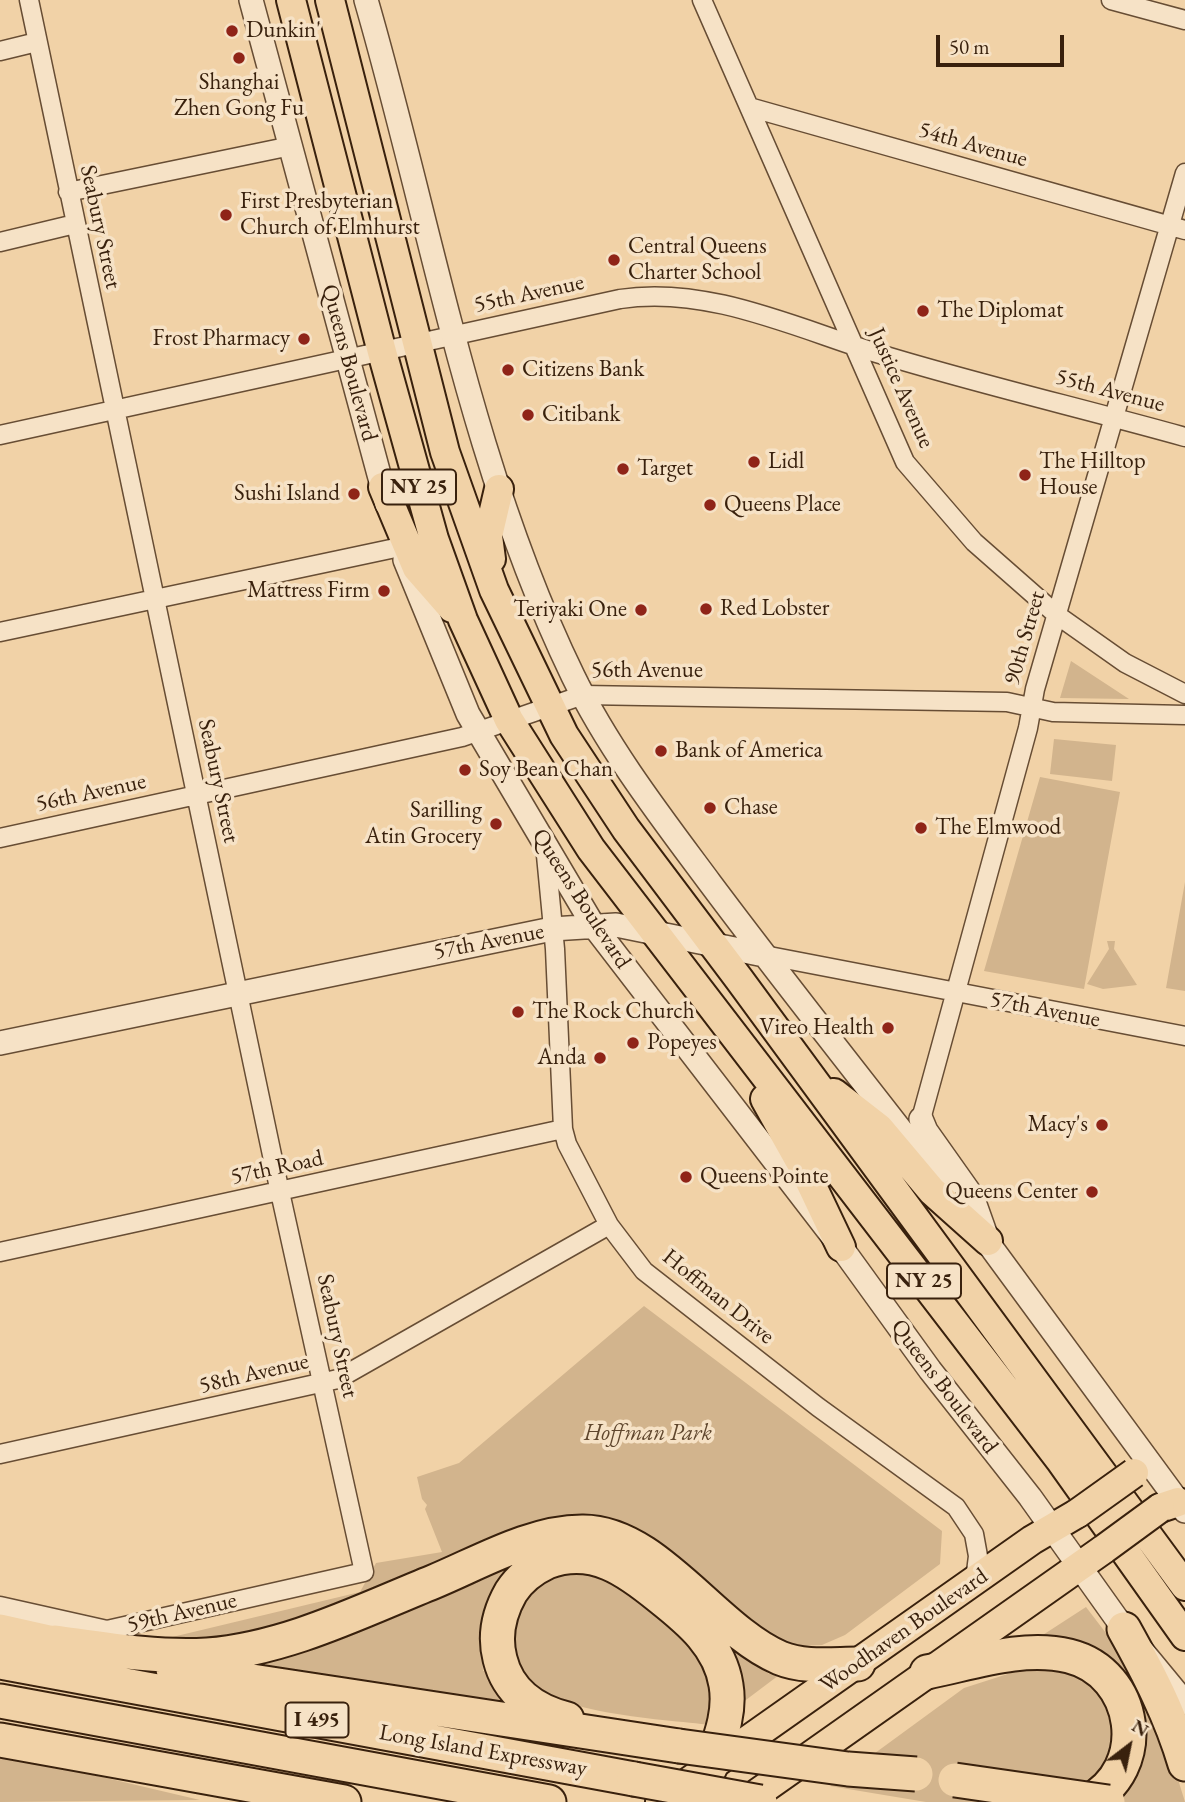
<!DOCTYPE html>
<html>
<head>
<meta charset="utf-8">
<style>
	body { margin:0 }
	#map { position:relative; width:1185px; height:1802px; overflow:hidden; background:#f1d2a7; font-family:"EB Garamond",serif }
	canvas { display:block }
	.north { position:absolute; left:1094px; top:1711px; width:70px; height:70px; -webkit-text-stroke:5px #f6e2c6; paint-order:stroke; rotate:32deg; font-size:19px; font-weight:700; line-height:28px; text-align:center; color:#39210d }
	.north::after { content:''; display:block; margin:auto; width:24px; height:32px; background:#39210d; clip-path:polygon(50% 0,100% 100%,50% 72%,0 100%) }
	.scale { position:absolute; left:936px; top:35px; width:128px; height:32px; box-sizing:border-box; border:4px solid #39210d; border-top:0; padding-left:9px; font-size:21px; line-height:24px; white-space:nowrap; color:#39210d; -webkit-text-stroke:5px #f6e2c6; paint-order:stroke }
</style>
</head>
<body>
<div id="map">
<canvas width="1185" height="1802"></canvas>
<div class="north">N</div>
<div class="scale">50 m</div>
</div>
<script>
const ctx = document.querySelector('canvas').getContext('2d');
ctx.lineJoin = 'round';
function fillPath(path, color) {
  ctx.fillStyle = color;
  ctx.fill(path, 'evenodd');
}
function stroke(path, color, width, dash) {
  ctx.strokeStyle = color;
  ctx.lineWidth = width;
  ctx.lineCap = dash ? 'butt' : 'round';
  ctx.setLineDash(dash || []);
  ctx.stroke(path);
}
function write(font, color, halo, rows, align = 'center') {
  ctx.font = font + ' "EB Garamond",serif';
  ctx.lineWidth = 7;
  ctx.setLineDash([]);
  ctx.textBaseline = 'middle';
  ctx.strokeStyle = halo;
  ctx.fillStyle = color;
  for (const [text, x, y, turn = 0] of rows) {
    ctx.save();
    ctx.translate(x, y);
    ctx.rotate((+turn || 0) * Math.PI / 180);
    ctx.textAlign = isNaN(turn) ? turn : align;
    if (halo) ctx.strokeText(text, 0, 0);
    ctx.fillText(text, 0, 0);
    ctx.restore();
  }
}
const green = new Path2D(`
	M1071,661L1129,699L1060,698Z
	M1054,739L1116,745L1112,781L1050,774Z
	M1040,777L1120,792L1084,989L984,971Z
	M1185,882V991L1166,988Z
	M1107,941H1115L1114,949L1137,985L1103,989L1087,984L1109,949Z
	M644,1306L942,1531L940,1564L845,1635L822,1645L795,1646L777,1639L625,1531L246,1640L139,1645L360,1592L376,1563L442,1552L425,1509L427,1505L422,1499L417,1477L459,1463Z
	M518,1557C489,1602 480,1616 483,1671H492L510,1704L236,1661Z
	M559,1564L616,1577L702,1648L716,1674L711,1725C665,1719 527,1714 513,1663C508,1646 513,1621 513,1603Z
	M1086,1607L1151,1692L1185,1802H1101L1139,1711L1032,1642Z
	M720,1631L769,1674L782,1664L791,1666L734,1709Z
	M1059,1660L1110,1690L1118,1739L1099,1776L1022,1802H926L830,1786L964,1688L1017,1671L1026,1661Z
	M0,1753L200,1800L0,1802Z`);
const minor = new Path2D(`
	M702,0L905,462L974,542L1057,615L1125,663L1185,694
	M1111,0L1185,20
	M0,51L37,42
	M749,107L1185,230
	M68,192L291,146
	M0,242L75,224
	M0,435L620,299C709,285 800,330 883,355C982,385 1085,409 1185,437
	M0,632L400,547
	M0,838L462,737L583,695L1007,702L1053,712L1185,715
	M545,845L555,949L563,1129L567,1144L609,1225L644,1271L818,1407L956,1507L974,1534L978,1556L975,1580
	M764,955L1185,1036
	M921,1119L1028,728L1035,689L1185,173
	M0,1252L563,1129
	M0,1454L338,1379L609,1225
	M0,1606L107,1630L364,1572L276,1174L29,0`);
const tertiary = new Path2D(`
	M251,0L387,504
	M366,0C431,224 470,464 573,676C609,750 661,817 710,883C787,986 867,1086 945,1187
	M405,560L468,714L593,925L841,1247L930,1370L1030,1497L1124,1629L1185,1703
	M0,1043L552,929L616,925L764,955
	M921,1119L926,1131L972,1196L988,1241
	M977,1228L1185,1511`);
const primary = new Path2D(`
	M291,0L382,352L434,539L463,620L509,720L591,849L1060,1460L1185,1636
	M330,0L445,452L494,590L564,735L626,829L739,979L1185,1586
	M383,487L417,568L452,608
	M491,559L488,536L499,489
	M834,1093L879,1128L932,1191L988,1241
	M765,1099L803,1167L841,1247
	M1160,1508L1178,1502
	M660,1802L1032,1540L1078,1513
	M745,1802L1104,1549`);
const motorway = new Path2D(`
	M1124,1629C1148,1672 1171,1716 1185,1764
	M0,1631L76,1648
	M55,1642C105,1649 156,1658 207,1655C286,1649 361,1611 433,1582C479,1563 531,1532 582,1532C656,1531 714,1630 780,1658C804,1668 833,1664 858,1664
	M0,1662L634,1779
	M173,1669L679,1746
	M927,1672C972,1663 1023,1645 1069,1656C1138,1673 1152,1769 1087,1802
	M0,1701L549,1802
	M567,1719C535,1711 508,1692 500,1659C494,1636 499,1613 511,1592C520,1578 532,1569 547,1562C593,1545 627,1570 661,1598C690,1621 720,1646 726,1685C731,1714 719,1741 710,1768
	M0,1740L344,1802`);
const primaryBridge = new Path2D(`
	M1078,1513L1134,1473
	M1104,1549L1160,1508`);
const motorwayBridge = new Path2D(`
	M679,1746L848,1769L916,1774
	M634,1779L760,1802
	M955,1780L1108,1802`);
const markers = [
	[232,31,7,"#8f2418"],
	[239,58,7,"#8f2418"],
	[226,215,7,"#8f2418"],
	[614,260,7,"#8f2418"],
	[923,311,7,"#8f2418"],
	[304,339,7,"#8f2418"],
	[508,370,7,"#8f2418"],
	[528,415,7,"#8f2418"],
	[754,462,7,"#8f2418"],
	[623,469,7,"#8f2418"],
	[1025,475,7,"#8f2418"],
	[354,494,7,"#8f2418"],
	[710,505,7,"#8f2418"],
	[384,591,7,"#8f2418"],
	[706,609,7,"#8f2418"],
	[641,610,7,"#8f2418"],
	[661,751,7,"#8f2418"],
	[465,770,7,"#8f2418"],
	[710,808,7,"#8f2418"],
	[496,824,7,"#8f2418"],
	[921,828,7,"#8f2418"],
	[518,1012,7,"#8f2418"],
	[888,1028,7,"#8f2418"],
	[633,1043,7,"#8f2418"],
	[600,1058,7,"#8f2418"],
	[1102,1125,7,"#8f2418"],
	[686,1177,7,"#8f2418"],
	[1092,1192,7,"#8f2418"]
];
const shields = [
	[419,487,74],
	[924,1281,74],
	[317,1720,63]
];
const shieldNames = [
	["NY 25",419,487],
	["NY 25",924,1281],
	["I 495",317,1720]
];
const poiNames = [
	["Dunkin'",246,31],
	["Shanghai",239,83,"center"],
	["Zhen Gong Fu",239,109,"center"],
	["First Presbyterian",240,202],
	["Church of Elmhurst",240,228],
	["Central Queens",628,247],
	["Charter School",628,273],
	["The Diplomat",937,311],
	["Frost Pharmacy",290,339,"right"],
	["Citizens Bank",522,370],
	["Citibank",542,415],
	["Lidl",768,462],
	["The Hilltop",1039,462],
	["House",1039,488],
	["Target",637,469],
	["Sushi Island",340,494,"right"],
	["Queens Place",724,505],
	["Mattress Firm",370,591,"right"],
	["Red Lobster",720,609],
	["Teriyaki One",627,610,"right"],
	["Bank of America",675,751],
	["Soy Bean Chan",479,770],
	["Chase",724,808],
	["Sarilling",482,811,"right"],
	["Atin Grocery",482,837,"right"],
	["The Elmwood",935,828],
	["The Rock Church",532,1012],
	["Vireo Health",874,1028,"right"],
	["Popeyes",647,1043],
	["Anda",586,1058,"right"],
	["Macy's",1088,1125,"right"],
	["Queens Pointe",700,1177],
	["Queens Center",1078,1192,"right"]
];
const streetNames = [
	["54th Avenue",973,145,16],
	["Seabury Street",100,227,78],
	["55th Avenue",529,294,-12],
	["Queens Boulevard",349,363,75],
	["Justice Avenue",901,388,66],
	["55th Avenue",1110,391,15],
	["90th Street",1025,638,-74],
	["56th Avenue",647,671],
	["Seabury Street",218,781,78],
	["56th Avenue",91,793,-12],
	["Queens Boulevard",581,899,57],
	["57th Avenue",489,942,-11],
	["57th Avenue",1045,1010,11],
	["57th Road",277,1168,-12],
	["Hoffman Drive",718,1297,39],
	["Seabury Street",337,1336,78],
	["58th Avenue",254,1374,-13],
	["Queens Boulevard",944,1387,53],
	["59th Avenue",182,1613,-13],
	["Woodhaven Boulevard",904,1631,-35],
	["Long Island Expressway",483,1751,10]
];
const parkNames = [
	["Hoffman Park",648,1434]
];
fillPath(green, '#d2b48d');
stroke(minor, '#674d34', 21);
stroke(tertiary, '#674d34', 26);
stroke(primary, '#39210d', 32);
stroke(motorway, '#39210d', 37);
stroke(minor, '#f6e2c6', 18);
stroke(tertiary, '#f6e2c6', 23);
stroke(primary, '#f1d2a7', 28);
stroke(motorway, '#f1d2a7', 33);
stroke(primaryBridge, '#39210d', 32, []);
stroke(motorwayBridge, '#39210d', 37, []);
stroke(primaryBridge, '#f1d2a7', 28);
stroke(motorwayBridge, '#f1d2a7', 33);
for (const [x, y, r, color] of markers) {
  const dot = new Path2D();
  dot.arc(x, y, r, 0, 2 * Math.PI);
  ctx.fillStyle = color;
  ctx.fill(dot);
  stroke(dot, '#f6e2c6', 2.5);
}
for (const [x, y, w] of shields) {
  const box = new Path2D();
  box.roundRect(x - w / 2, y - 17.5, w, 35, 5);
  ctx.fillStyle = '#f6e2c6';
  ctx.fill(box);
  stroke(box, '#39210d', 2);
}
write('bold 21px', '#39210d', null, shieldNames);
write('23px', '#39210d', '#f6e2c6', poiNames, 'left');
write('23px', '#39210d', '#f6e2c6', streetNames);
write('italic 23px', '#5f462d', '#f6e2c6', parkNames);
</script>
</body>
</html>
